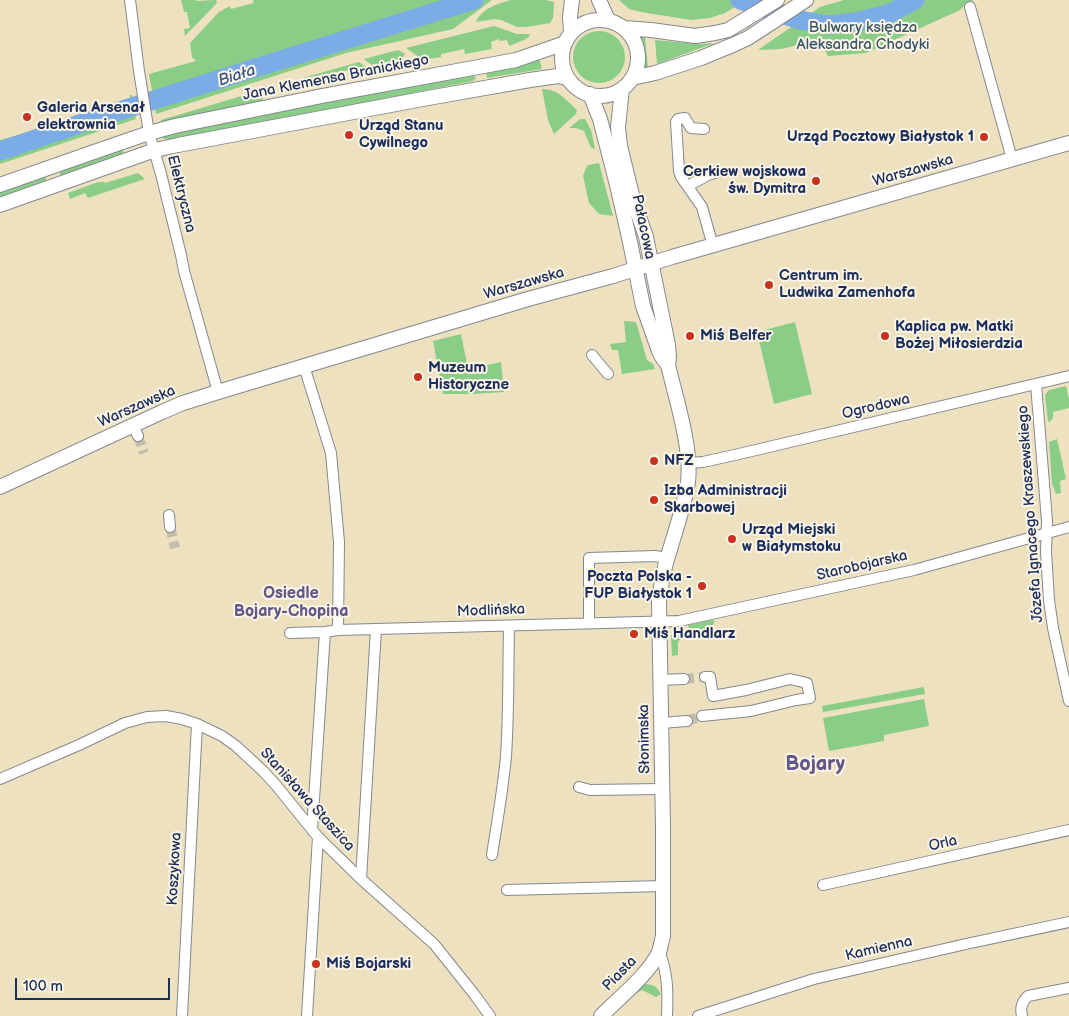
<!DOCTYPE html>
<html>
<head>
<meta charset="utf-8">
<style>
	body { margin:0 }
	#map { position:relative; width:1069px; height:1016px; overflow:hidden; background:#eee1c0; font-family:"Balsamiq Sans",sans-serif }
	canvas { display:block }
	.scale { position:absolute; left:15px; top:978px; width:155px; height:22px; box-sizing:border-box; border:2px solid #1b2f5e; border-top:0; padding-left:6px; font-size:15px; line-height:18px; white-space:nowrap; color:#1b2f5e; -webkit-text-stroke:4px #fcf5e5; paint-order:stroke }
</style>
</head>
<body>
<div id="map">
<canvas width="1069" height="1016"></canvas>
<div class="scale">100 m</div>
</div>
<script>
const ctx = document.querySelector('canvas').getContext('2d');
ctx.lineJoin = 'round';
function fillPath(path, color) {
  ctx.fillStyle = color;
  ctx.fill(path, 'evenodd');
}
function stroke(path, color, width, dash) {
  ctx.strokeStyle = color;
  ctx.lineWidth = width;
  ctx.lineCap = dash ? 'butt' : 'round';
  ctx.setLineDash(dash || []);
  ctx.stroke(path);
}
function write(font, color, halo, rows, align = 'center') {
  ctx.font = font + ' "Balsamiq Sans",sans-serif';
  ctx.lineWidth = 4;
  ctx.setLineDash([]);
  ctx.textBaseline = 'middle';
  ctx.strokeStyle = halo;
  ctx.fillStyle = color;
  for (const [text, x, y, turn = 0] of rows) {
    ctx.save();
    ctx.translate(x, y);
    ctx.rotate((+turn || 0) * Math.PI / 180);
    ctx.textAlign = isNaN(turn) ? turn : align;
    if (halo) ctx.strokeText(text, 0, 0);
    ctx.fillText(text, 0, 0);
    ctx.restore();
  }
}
const green = new Path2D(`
	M181,0H196L197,1L216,0L217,3L185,36L184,29L190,28L187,12H184Z
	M253,0H492L453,29L346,53L156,114L149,74L196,61L192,57L190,43L219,12L230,6L231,9L254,3Z
	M511,0H545L554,2L553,18L550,23L527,27H517L501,20L494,19L476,22C481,9 499,3 511,0Z
	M619,0H746L725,13L710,18L691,20L641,12L629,9Z
	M844,0H974L967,3L960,10L866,53L828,56L819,40L781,49L758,50L820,7Z
	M494,26L517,34H529L530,36L524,40L509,46L507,40L500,41L499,39L491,42L492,49L465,54L464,49L441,54V57L423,60L406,48Z
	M573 57a26 26 0 1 1 52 0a26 26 0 1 1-52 0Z
	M637,36L645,37L648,67L639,71C642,59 641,48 637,36Z
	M655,40L698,44L712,43V44L657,64Z
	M398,50L405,54L401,60L373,66L364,59Z
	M539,57L542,69L487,78L486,72L517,66Z
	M359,62L366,67L299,79Z
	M472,75L474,76L476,78L473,81L318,112L171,139H165L159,136L319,102Z
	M542,89C558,89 566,100 577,110L576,114L554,134L548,120Z
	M255,92L263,98L262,101L161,122V120Z
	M130,95H132L136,119L0,164V140L91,115L90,110L130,98Z
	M580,119H585L591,130L595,149L591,148L584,131L576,128H569Z
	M122,148L124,155L62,176L60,175V171Z
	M599,163L613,216L599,214L589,203L583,176L586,168L588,165Z
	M138,173L145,179L88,198L85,193L70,199L68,193L98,182H104L105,183Z
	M45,176L47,182L0,199V192Z
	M624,321L636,322L647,360L653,364L655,369L622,374L618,350H612L610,344L626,342Z
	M795,322L812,394L774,404L757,332Z
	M461,334L468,369L501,362L504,392L473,394H443L433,341Z
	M1066,386L1069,399V408L1053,412C1053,417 1054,420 1048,422L1045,395L1049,390Z
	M1057,439L1066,479L1060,481L1061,493L1056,494L1052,484L1049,442Z
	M712,620L715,621L712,627L709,628L710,630L705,631L704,629H702V632L692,635L691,632H690L688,625Z
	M685,628L686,632L678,642V655L672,656L671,636L676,629Z
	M924,687L925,694L823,712L822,706Z
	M924,699L929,726L884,735V741L829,751L823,718Z
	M646,984C655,985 657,987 661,994L656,997L642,990L630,997L643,985Z`);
const river = new Path2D(`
	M740,0L800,20L829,25L856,22L891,13L915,0
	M0,151L91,120L255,68L474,0`);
const streetTunnel = new Path2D(`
	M138,436L144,453
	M170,527L175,548
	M684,679L705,677
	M687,721L702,716`);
const street = new Path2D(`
	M130,0L139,71L149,133L161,174L181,255L184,271L218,392
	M970,7L1012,159
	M704,129L691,128L685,118L678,119L676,122L679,171L681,177L702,207L713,246
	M688,186L708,175L718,172
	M592,355L608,374
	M304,366L331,453L339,542L338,630
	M1036,384L1047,521L1046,552L1049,600L1053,628L1069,701
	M133,425L138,436
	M688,463L703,462L739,454L1069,376
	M169,515L170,527
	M589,623V558L655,556L667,558
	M290,633L325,632L338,630L679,621L914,570L1069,527
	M660,680L684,679
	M702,716L751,711L796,700L810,698L807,683L790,679L746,690L713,696L710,677H705
	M661,723L687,721
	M0,779L79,745L125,723L147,717L166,716L182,719L197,724L222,736L236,746L263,771L275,784L318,837L361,879L434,944L474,994L490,1016
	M579,787L590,790L663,789
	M312,830L325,632
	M492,855C497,822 503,790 506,756C509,713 508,669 509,626
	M361,879L376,629
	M823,885L1069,830
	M507,890L663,886
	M659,951C668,973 668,992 667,1016
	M182,1016L197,724
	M307,1016L318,837
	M698,1016L814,979L966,944L1069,922
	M1022,1016C1020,1007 1022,1002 1028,996L1069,988`);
const secondary = new Path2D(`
	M599,0L608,20
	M562 58a38 38 0 1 1 76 0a38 38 0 1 1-76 0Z
	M624,28L651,30L695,36L715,33L728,30L777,0
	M571,32L570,17L572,0
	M632,78L655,73L701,58L735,44L748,38L806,0
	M590,94L600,119L617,185L630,242L643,306L659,351L662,357L668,365
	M0,185L91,153L149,133L175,126L322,96L516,60L565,43
	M0,205L155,150L178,145L428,98L530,80L558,76L567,78
	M0,487L162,412L183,403L218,392L528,299L613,276L672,257L1069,143
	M601,1016C618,999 650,973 659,952C661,947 661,941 663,937V826L659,601C661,586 663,571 668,556C675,532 684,507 688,482C692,448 676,399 668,365L669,357L668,345L646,237L633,199L620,146L618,127L622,89`);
const markers = [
	[27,117,5,"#c8321e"],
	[349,135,5,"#c8321e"],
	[984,137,5,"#c8321e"],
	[816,181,5,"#c8321e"],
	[769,285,5,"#c8321e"],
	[690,336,5,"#c8321e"],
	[885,336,5,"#c8321e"],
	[418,377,5,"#c8321e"],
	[654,461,5,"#c8321e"],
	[654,500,5,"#c8321e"],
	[732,539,5,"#c8321e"],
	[702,586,5,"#c8321e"],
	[634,634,5,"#c8321e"],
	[316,964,5,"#c8321e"]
];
const parkNames = [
	["Bulwary księdza",863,28],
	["Aleksandra Chodyki",863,45]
];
const streetNames = [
	["Jana Klemensa Branickiego",336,78,-11],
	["Warszawska",913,171,-16],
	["Elektryczna",181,194,76],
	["Pałacowa",643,227,78],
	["Warszawska",524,284,-16],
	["Warszawska",137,407,-24],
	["Ogrodowa",876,407,-13],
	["Józefa Ignacego Kraszewskiego",1031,514,-94],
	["Starobojarska",862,566,-13],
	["Modlińska",491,611,-2],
	["Słonimska",645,739,-91],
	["Stanisława Staszica",307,800,48],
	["Orla",943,844,-13],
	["Koszykowa",175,869,-87],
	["Kamienna",879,949,-13],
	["Piasta",620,974,-46]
];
const poiNames = [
	["Galeria Arsenał",37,108],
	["elektrownia",37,125],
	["Urząd Stanu",359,126],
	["Cywilnego",359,143],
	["Urząd Pocztowy Białystok 1",974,137,"right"],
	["Cerkiew wojskowa",806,172,"right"],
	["św. Dymitra",806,189,"right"],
	["Centrum im.",779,276],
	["Ludwika Zamenhofa",779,293],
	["Kaplica pw. Matki",895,327],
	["Bożej Miłosierdzia",895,344],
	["Miś Belfer",700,336],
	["Muzeum",428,368],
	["Historyczne",428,385],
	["NFZ",664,461],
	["Izba Administracji",664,491],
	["Skarbowej",664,508],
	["Urząd Miejski",742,530],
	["w Białymstoku",742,547],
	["Poczta Polska -",692,577,"right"],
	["FUP Białystok 1",692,594,"right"],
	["Miś Handlarz",644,634],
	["Miś Bojarski",326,964]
];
const waterNames = [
	["Biała",237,76,-18]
];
const neighbourhoodNames = [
	["Osiedle",291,594],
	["Bojary-Chopina",291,612]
];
const districtNames = [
	["Bojary",815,765]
];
fillPath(green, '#8acd86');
stroke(river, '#7bace6', 19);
stroke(streetTunnel, '#c4bdac', 10, [10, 5]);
stroke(street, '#84888f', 12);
stroke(secondary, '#84888f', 16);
stroke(street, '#fff', 10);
stroke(secondary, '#fff', 14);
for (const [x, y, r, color] of markers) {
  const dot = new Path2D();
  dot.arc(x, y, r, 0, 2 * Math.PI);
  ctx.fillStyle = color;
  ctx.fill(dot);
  stroke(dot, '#fcf5e5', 2);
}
write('15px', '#375668', '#fcf5e5', parkNames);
write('15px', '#1b2f5e', '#fcf5e5', streetNames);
write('bold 15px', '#1b2f5e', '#fcf5e5', poiNames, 'left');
write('italic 16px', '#385487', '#fcf5e5', waterNames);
write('bold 16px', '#615789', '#fcf5e5', neighbourhoodNames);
write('bold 20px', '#615789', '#fcf5e5', districtNames);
</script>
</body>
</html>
